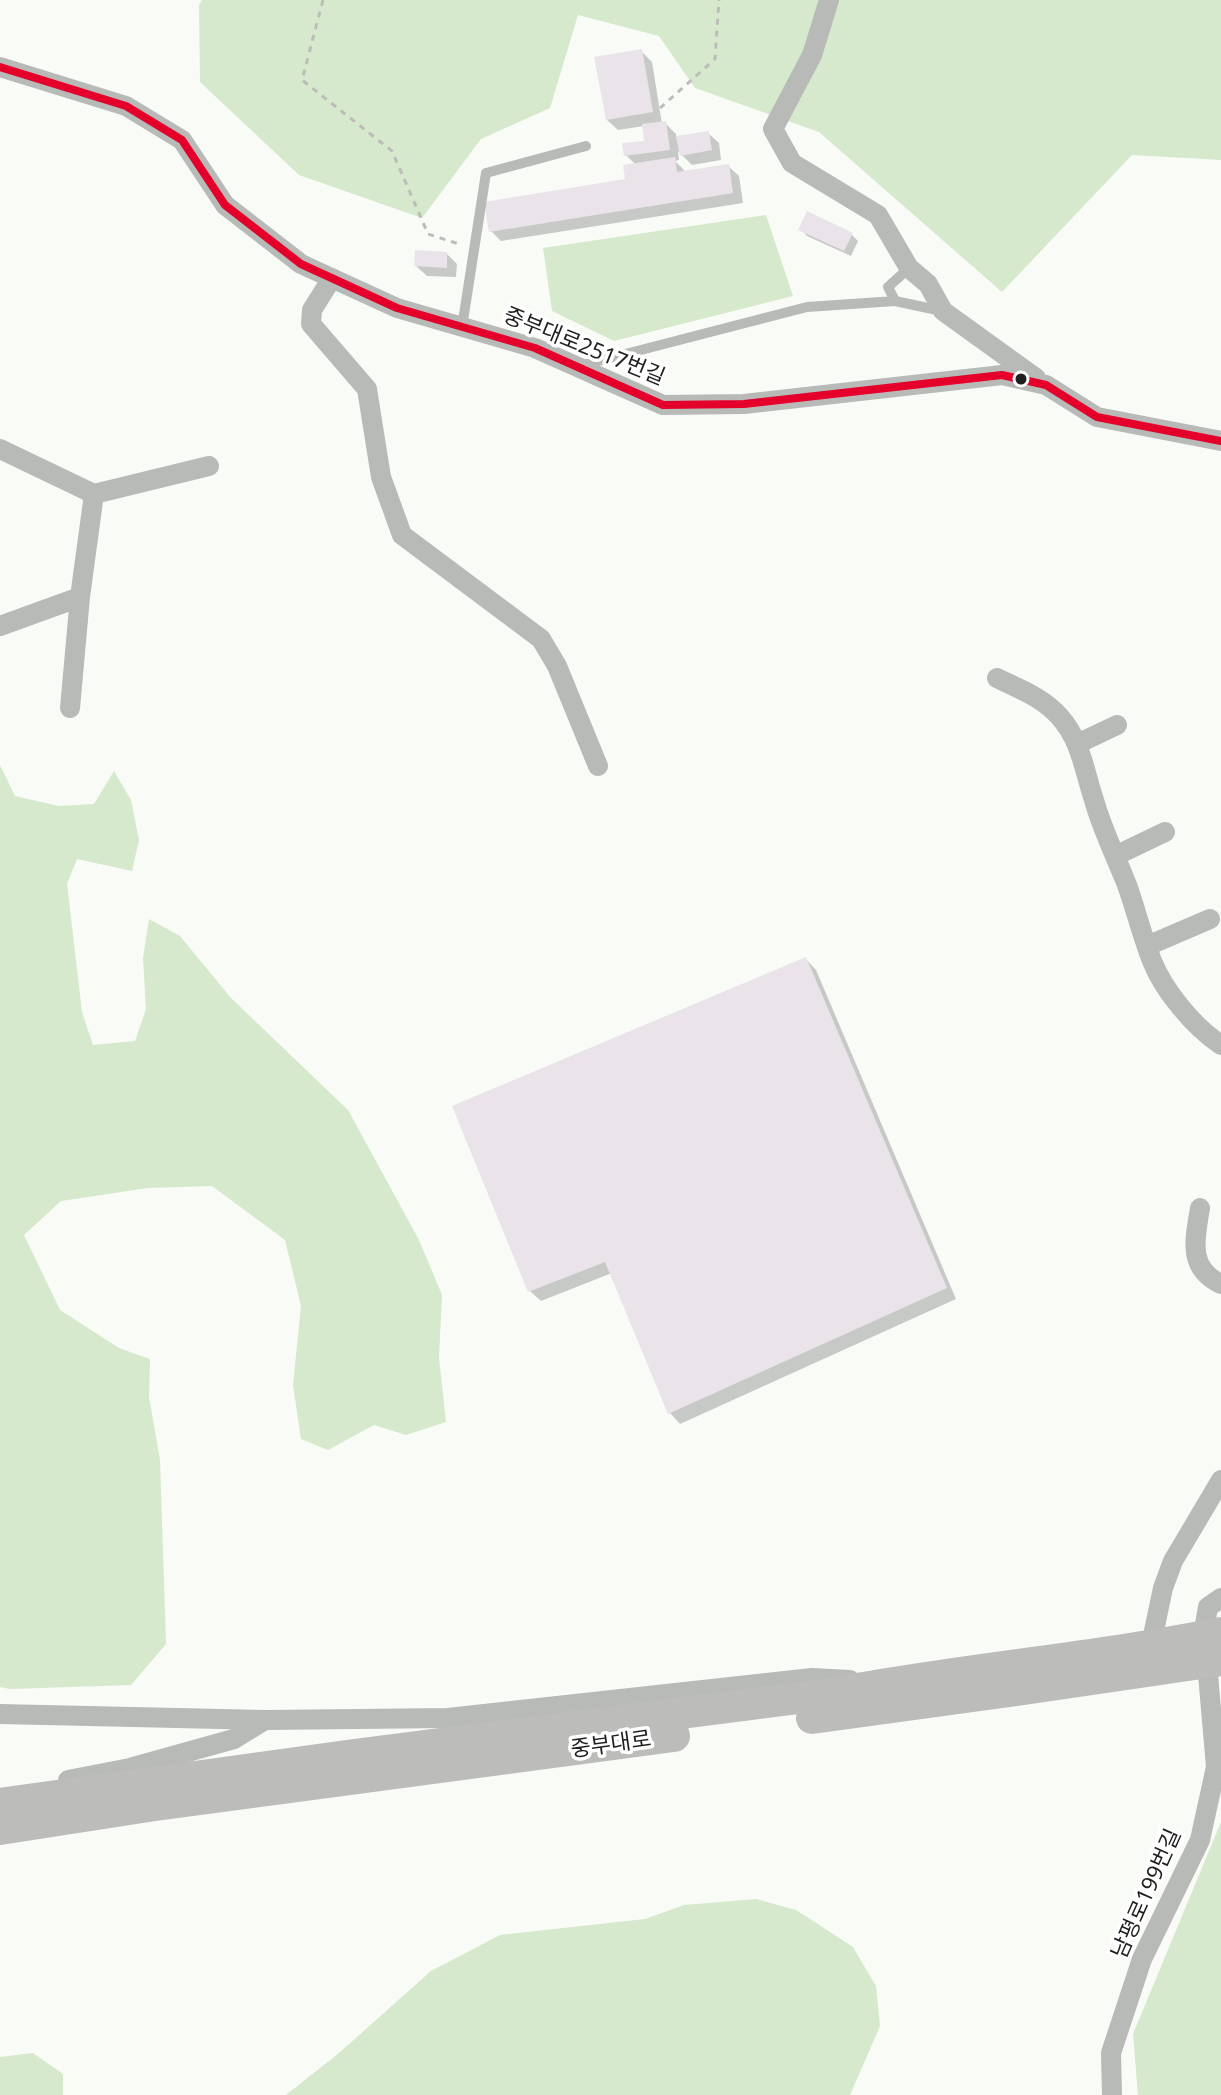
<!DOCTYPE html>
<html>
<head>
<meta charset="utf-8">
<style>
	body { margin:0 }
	canvas { display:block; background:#f8fbf6 }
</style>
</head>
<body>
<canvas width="1221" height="2095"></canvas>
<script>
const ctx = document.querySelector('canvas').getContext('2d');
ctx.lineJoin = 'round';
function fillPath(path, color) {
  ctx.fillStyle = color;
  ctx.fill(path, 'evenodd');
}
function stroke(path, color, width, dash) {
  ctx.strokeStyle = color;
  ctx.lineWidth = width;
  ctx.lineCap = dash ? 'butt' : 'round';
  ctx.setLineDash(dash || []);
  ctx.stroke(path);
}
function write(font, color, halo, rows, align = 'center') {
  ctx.font = font + ' "Noto Sans","Noto Sans KR",sans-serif';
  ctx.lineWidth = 7;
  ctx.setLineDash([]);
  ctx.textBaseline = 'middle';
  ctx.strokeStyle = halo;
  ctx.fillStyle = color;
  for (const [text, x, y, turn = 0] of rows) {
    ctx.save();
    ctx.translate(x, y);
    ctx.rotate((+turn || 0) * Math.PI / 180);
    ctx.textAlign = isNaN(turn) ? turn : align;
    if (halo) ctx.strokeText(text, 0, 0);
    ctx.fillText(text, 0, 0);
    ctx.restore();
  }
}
const green = new Path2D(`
	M202,0H1221V160L1132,155L1002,292L819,132L695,88L659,36L578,15L550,108L481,139L422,218L299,175L200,82L199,5Z
	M766,215L793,296L614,341L552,311L543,248Z
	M0,765L15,796L59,806L94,804L114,771L131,800L139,840L132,871L77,859L67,884L82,1012L93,1045L135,1041L146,1009L143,958L149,919L180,936L231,998L348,1110L419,1240L442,1295L439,1358L446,1422L406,1435L374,1425L328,1450L301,1439L293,1385L301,1306L285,1240L212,1186L148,1188L61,1201L24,1235L60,1310L119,1348L150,1359L149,1397L160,1460L166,1644L131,1685L10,1689L0,1687Z
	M1221,1822V2095H1138L1133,2034Z
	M756,1899L796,1910L853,1947L876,1986L880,2026L850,2095H286L339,2053L431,1971L500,1935L645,1919L684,1905Z
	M33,2053L63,2074V2095H0V2057Z`);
const shadow = new Path2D(`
	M641,51L652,62L662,124L665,123L676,134V138L708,133L719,143L721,160L692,165L678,151L679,160L675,161L684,170L685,173L728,166L739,176L743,203L501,241L491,231L627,181L636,165L626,155L646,142L644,126L618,130L607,120Z
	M801,229L852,235L858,241L851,256L807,236Z
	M446,253L457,264L456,277L427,276L416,266Z
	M806,959L816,970L956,1299L680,1424L670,1413L612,1273L541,1301L530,1291Z`);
const building = new Path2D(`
	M642,49L653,112L606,120L594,57Z
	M666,121L670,150L624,156L622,143L644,141L642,124Z
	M709,131L712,150L680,156L676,136Z
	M675,157L677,172L729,164L733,193L489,232L484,202L625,179L623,165Z
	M807,211L853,233L844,251L798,230Z
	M415,250L447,252V268L414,266Z
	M806,957L947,1288L668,1414L605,1262L528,1292L452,1106Z`);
const path = new Path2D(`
	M323,0L302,80L392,151L428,234L459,244
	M660,108L715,59L719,0`);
const lane = new Path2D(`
	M895,301L888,287L909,268
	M462,327L486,173L586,146
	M579,366L807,307L895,301L942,311`);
const street = new Path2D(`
	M829,0L812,55L773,129L792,163L878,215L909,268L928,284L943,311L1036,378
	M0,67L126,106L182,140L225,205L301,264L397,308L535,348L663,405L744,404L1002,375L1046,385L1097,417L1221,441
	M332,278L312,310L311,324L367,389L381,477L402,535L541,639L557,666L598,766
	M0,449L94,494L209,466
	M0,626L80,597L94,494
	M997,678C1019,689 1042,697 1059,716C1081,740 1084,770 1094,800C1102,829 1116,857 1127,885C1136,910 1142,936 1152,961C1164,991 1194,1027 1221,1045
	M70,708L80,597
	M1077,744L1117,725
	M1115,856L1165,832
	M1147,946L1210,919
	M1200,1208C1195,1239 1187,1268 1221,1284
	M1203,1636L1208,1607L1221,1598
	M1151,1645L1163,1588L1173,1561L1221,1480
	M0,1714L265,1720L448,1718L812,1678L850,1680
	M68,1780L130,1768L234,1739L265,1720
	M1112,2095L1111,2053L1142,1959L1200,1840L1216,1767L1207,1663`);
const primary = new Path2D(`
	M812,1718L1017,1690L1221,1660
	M0,1804L354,1755L830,1694C960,1669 1092,1659 1221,1633
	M0,1829L155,1805L674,1736`);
const bus1 = new Path2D(`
	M0,67L126,106L182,140L225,205L301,264L397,308L535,348L663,405L744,404L1002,375L1046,385L1097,417L1221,441`);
const markers = [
	[1021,379,7,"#1f211e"]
];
const streetNames = [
	["중부대로2517번길",584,347,22],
	["중부대로",611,1745,-8],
	["남평로199번길",1147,1894,-66]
];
fillPath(green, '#d6e9cc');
fillPath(shadow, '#0003');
fillPath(building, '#eae4ea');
stroke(path, '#bcbdba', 3, [6, 6]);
stroke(lane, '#b8bab8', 10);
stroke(street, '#b8bab8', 20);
stroke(primary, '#bcbdba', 32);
stroke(bus1, '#e4002b', 8);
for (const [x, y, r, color] of markers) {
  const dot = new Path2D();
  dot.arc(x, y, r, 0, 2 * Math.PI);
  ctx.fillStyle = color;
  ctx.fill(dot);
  stroke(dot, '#fff', 3);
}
write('22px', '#1f211e', '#fff', streetNames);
</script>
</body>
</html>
